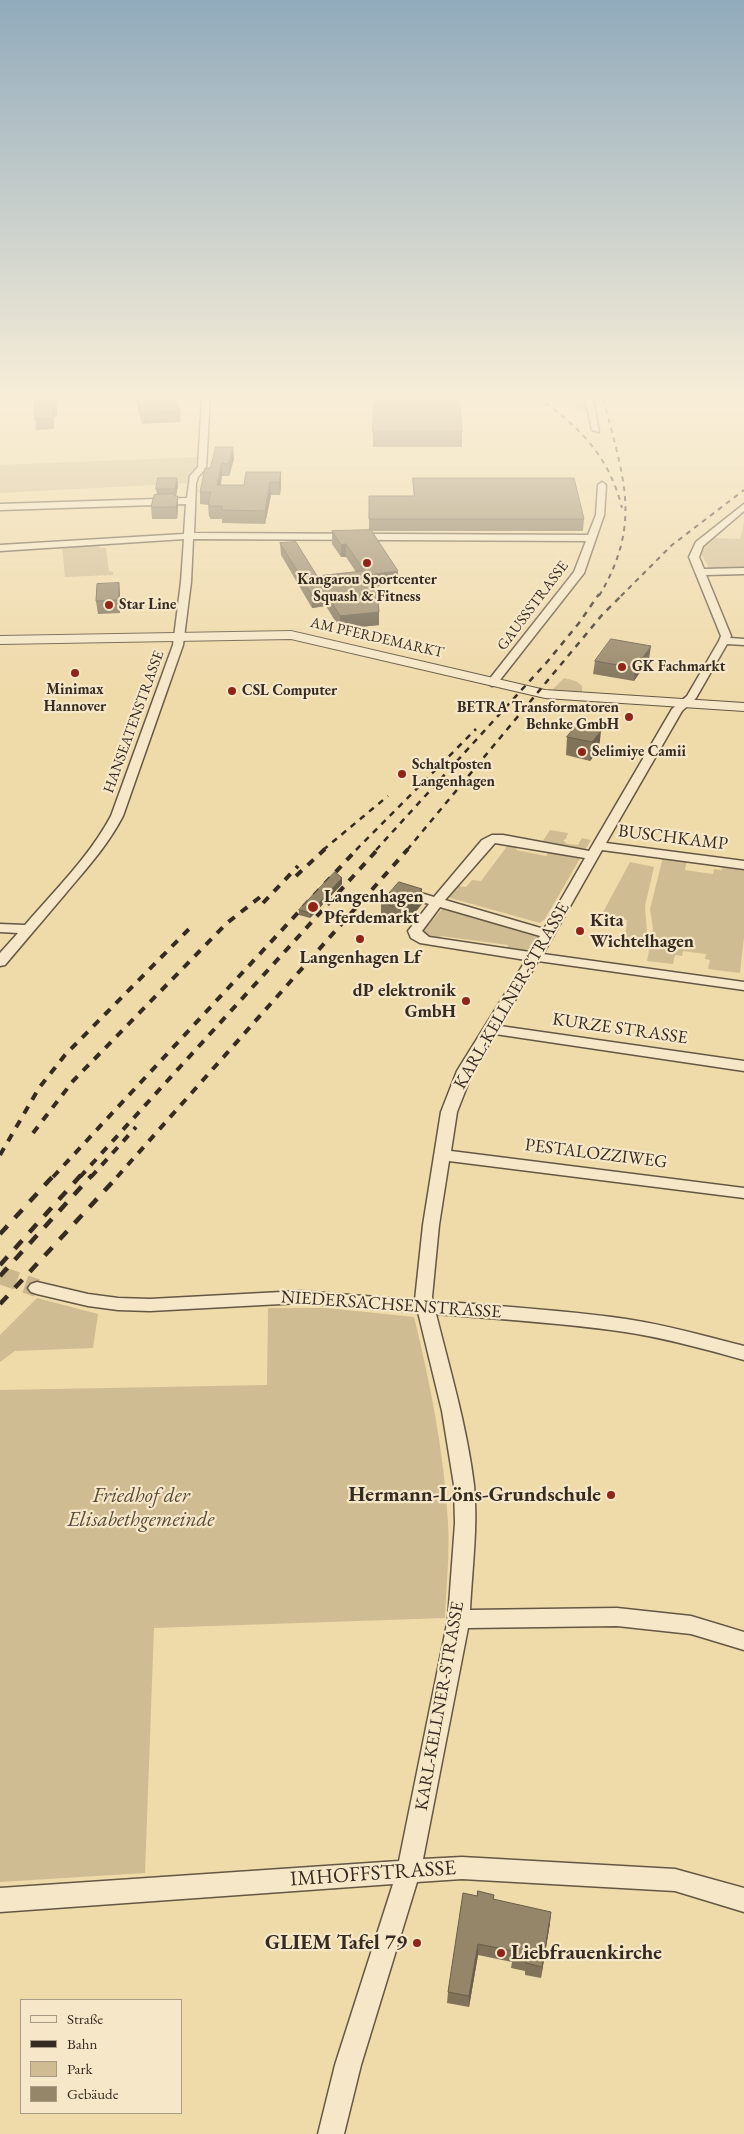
<!DOCTYPE html>
<html>
<head>
<meta charset="utf-8">
<style>
	body { margin:0 }
	#map { position:relative; width:744px; height:2134px; overflow:hidden; background:#efdaa9; font-family:"EB Garamond",serif }
	canvas { display:block }
	.legend { position:absolute; left:20px; top:1999px; width:162px; height:115px; box-sizing:border-box; background:#f5e7c7; border:1px solid #a99c85; margin:0; padding:6px 9px; list-style:none; font-size:15px; color:#362b23 }
	.legend li { display:flex; align-items:center; gap:10px; height:25px }
	.legend b { width:25px; border:1px solid #a99c85 }
</style>
</head>
<body>
<div id="map">
<canvas width="744" height="2134"></canvas>
<ul class="legend">
<li><b style="height:6px;background:#f5e7c7"></b>Straße</li>
<li><b style="height:6px;background:#362b23"></b>Bahn</li>
<li><b style="height:14px;background:#d0bc92"></b>Park</li>
<li><b style="height:14px;background:#968669"></b>Gebäude</li>
</ul>
</div>
<script>
const ctx = document.querySelector('canvas').getContext('2d');
ctx.lineJoin = 'round';
function fillPath(path, color) {
  ctx.fillStyle = color;
  ctx.fill(path, 'evenodd');
}
function stroke(path, color, width, dash) {
  ctx.strokeStyle = color;
  ctx.lineWidth = width;
  ctx.lineCap = dash ? 'butt' : 'round';
  ctx.setLineDash(dash || []);
  ctx.stroke(path);
}
function write(font, color, halo, rows, align = 'center') {
  ctx.font = font + ' "EB Garamond",serif';
  ctx.lineWidth = 4.5;
  ctx.setLineDash([]);
  ctx.textBaseline = 'middle';
  ctx.strokeStyle = halo;
  ctx.fillStyle = color;
  for (const [text, x, y, turn = 0] of rows) {
    ctx.save();
    ctx.translate(x, y);
    ctx.rotate((+turn || 0) * Math.PI / 180);
    ctx.textAlign = isNaN(turn) ? turn : align;
    if (halo) ctx.strokeText(text, 0, 0);
    ctx.fillText(text, 0, 0);
    ctx.restore();
  }
}
const green = new Path2D(`
	M556,397H586L590,411H577Z
	M198,457L191,483L0,493V465Z
	M744,522V569L710,570L700,551L715,538L740,539Z
	M99,544L100,548H106L109,571L113,572V575L65,577L62,546Z
	M564,678L576,681L582,686V692L552,690Z
	M550,830L568,833L566,839L563,840L567,844L578,845L582,838L591,840L585,850L542,842Z
	M508,845H519L516,850L546,856L551,849L582,855L545,919L540,923L447,897L458,886L466,887L472,880L481,881Z
	M663,857L687,860L685,870L713,874L714,869L722,870L723,865L744,868V936L740,973L708,969L710,960L705,959L706,954L683,951L682,956L675,955L673,964L647,961L653,929L650,909Z
	M630,862L654,867L645,906L647,933L645,945L625,943L627,920L601,916Z
	M443,908L452,911L539,935L532,948L522,951L507,949L508,945L441,936L439,940L431,938L423,931Z
	M37,1298L98,1314L93,1348L15,1351L0,1362V1335Z
	M268,1308H327L414,1317C431,1386 444,1453 448,1523C450,1555 446,1587 445,1618L154,1628L145,1873L0,1882V1390L267,1385Z`);
const minorTunnel = new Path2D(`
	M0,1275L37,1288`);
const minor = new Path2D(`
	M202,397H210L206,468L198,477L196,483L194,533L588,535L596,515L598,485L602,482L606,485L604,515L584,573L496,685L492,686L487,683L488,681L574,572L586,541L193,539L191,582L183,645L123,816C108,845 87,868 66,893C45,918 26,940 5,965L0,966V953L18,933L0,932V924L25,925C55,890 89,857 111,816L173,645L181,582L184,539L0,551V545L184,534L186,504L0,510V504L187,498L190,476L198,467Z
	M585,397H593L599,432L592,430Z
	M744,504V511L703,546L699,557L704,569L744,568V574L706,575L731,636L730,638L744,639V645L727,644L696,698L682,711L606,843L744,861V869L602,850L543,954L744,982V990L538,961L500,1026L744,1061V1071L495,1034L473,1071L457,1112L451,1151L744,1188V1198L449,1161L439,1225L432,1297L433,1301C497,1306 562,1310 626,1319C666,1325 705,1336 744,1346V1360C705,1349 665,1338 625,1332C563,1323 499,1319 436,1314C450,1370 467,1427 474,1485C478,1526 472,1569 470,1610L617,1608L691,1616L744,1632V1650L691,1634L617,1626L468,1628L423,1859L462,1857L675,1869L744,1888V1912L675,1891L462,1879L417,1882L361,2065L344,2134H318L335,2065L393,1884L0,1912V1888L399,1861L448,1619L455,1523L454,1485L442,1411L418,1312L300,1303L150,1311L118,1310L88,1306L37,1294L31,1292L28,1288L31,1284L37,1282L88,1294L118,1298L150,1299L300,1291L415,1300L423,1225L441,1112L457,1071L526,960L420,943L411,938L408,931L429,904L399,895L397,892L404,888L434,897L482,840L492,835H503L589,851L672,709L687,696L719,641L721,636L689,557L696,542ZM495,843L585,858L544,929L445,900ZM440,907L540,936L530,952L429,937L422,931Z`);
const tertiary = new Path2D(`
	M291,631L545,690L744,703V711L545,698L291,639L0,644V636Z`);
const railFar3 = new Path2D(`
	M537,397C580,427 609,456 622,508
	M599,596C644,521 622,475 603,397
	M621,596L672,545L744,490`);
const railFar2 = new Path2D(`
	M323,850L388,796
	M356,850L476,729
	M376,850L547,662L579,623L599,594
	M407,850L602,615L623,594`);
const railFar1 = new Path2D(`
	M296,876L325,849
	M263,903L298,866
	M33,1133L73,1081L227,923L264,894
	M0,1155L39,1088L65,1055L190,928
	M53,1177L357,849
	M80,1177L378,849
	M91,1177L136,1127
	M117,1177L408,849`);
const rail = new Path2D(`
	M0,1234L54,1175
	M0,1265L81,1175
	M0,1276L92,1175
	M0,1304L119,1175`);
const wall = new Path2D(`
	M56,397L57,416L54,417V429L36,430L35,419Z
	M135,397H176L180,411L181,422L142,424L136,401Z
	M373,432H462V447H373Z
	M234,459L229,476H222L221,485H244L281,472V485L280,495H271L265,524L222,523V519H210V517H209L208,505L200,504V492L210,468Z
	M177,478L178,485L176,496H178V508L177,519H152L151,507L157,495L156,489Z
	M413,478L584,519L583,531H372L398,583L374,587L379,612V625L340,629L326,606L312,608L281,555L280,543L317,576L356,572L346,557H341L332,544V531L369,530V496H414Z
	M120,596V613L98,614L96,601Z
	M649,659L634,681L593,674L595,661Z
	M576,726L599,749L590,761L566,755L567,737Z
	M342,878V884L310,918L299,915V910Z
	M422,889V904L405,925L381,919V903Z
	M494,1895L493,1900L550,1923L541,1978L525,1975V1971L511,1968L512,1962L478,1955L469,2007L447,2003L448,1992L477,1896Z`);
const shadedWall = new Path2D(`
	M233,447L234,459L229,476V464Z
	M222,463V476L218,498L217,485Z
	M281,472V485L280,495L279,482Z
	M177,478L178,485L176,496L175,489Z
	M270,482L271,495L265,524V511Z
	M178,496V508L177,519L176,507Z
	M346,544V557H341V545Z
	M398,571V583L367,588V575Z
	M119,583L120,596V613L119,600Z
	M326,593V606L312,608V595Z
	M379,612V625L340,629V616Z
	M651,646L649,659L634,681L635,668Z
	M601,731L599,749L590,761L592,742Z
	M342,878V884L310,918V913Z
	M422,889V904L405,925V909Z
	M551,1912L550,1923L541,1978L542,1967Z
	M478,1944V1955L469,2007V1996Z`);
const building = new Path2D(`
	M35,397H56V405L53,406V418L35,419Z
	M137,397H176L180,411L142,413Z
	M374,397H459L462,432H373Z
	M216,447H233L229,464L222,463L217,485H244L246,472H281L279,482H270L265,511L222,510V506H210V504H208L211,492H200L205,468H210Z
	M158,478H177L175,489H156Z
	M413,478H574L584,519H369V496H414Z
	M174,494V496H178L176,507H151L154,495Z
	M371,530L398,571L367,575L346,544L341,545L332,531Z
	M296,542L317,576L363,571L377,591L379,612L340,616L326,593L312,595L280,543Z
	M119,583V600L96,601L97,584Z
	M611,639L651,646L635,668L595,661Z
	M576,726L601,731L592,742L567,737Z
	M335,872L342,878L310,913L299,910Z
	M399,882L422,889L405,909L381,903Z
	M478,1891L494,1895L493,1899L551,1912L542,1967L526,1963V1959L513,1956V1951L478,1944L469,1996L448,1992L463,1893L477,1896Z`);
const markers = [
	[367,563,5,"#8f2418"],
	[109,605,5,"#8f2418"],
	[622,667,5,"#8f2418"],
	[75,673,5,"#8f2418"],
	[232,691,5,"#8f2418"],
	[629,717,5,"#8f2418"],
	[582,752,5,"#8f2418"],
	[402,774,5,"#8f2418"],
	[313,907,6,"#8f2418"],
	[580,931,5,"#8f2418"],
	[360,939,5,"#8f2418"],
	[466,1001,5,"#8f2418"],
	[611,1495,5,"#8f2418"],
	[417,1943,5,"#8f2418"],
	[501,1953,5,"#8f2418"]
];
const farPoinames = [
	["Kangarou Sportcenter",367,580,"center"],
	["Squash & Fitness",367,597,"center"],
	["Star Line",119,605],
	["GK Fachmarkt",632,667],
	["Minimax",75,690,"center"],
	["Hannover",75,707,"center"],
	["CSL Computer",242,691],
	["BETRA Transformatoren",619,708,"right"],
	["Behnke GmbH",619,725,"right"],
	["Selimiye Camii",592,752],
	["Schaltposten",412,765],
	["Langenhagen",412,782]
];
const farStreetnames = [
	["GAUSSSTRASSE",533,606,-53],
	["AM PFERDEMARKT",377,638,13],
	["HANSEATENSTRASSE",134,722,-70]
];
const streetNames = [
	["BUSCHKAMP",673,838,7],
	["KARL-KELLNER-STRASSE",512,996,-60],
	["KURZE STRASSE",620,1029,8],
	["PESTALOZZIWEG",596,1154,7],
	["NIEDERSACHSENSTRASSE",391,1305,4],
	["KARL-KELLNER-STRASSE",440,1706,-80]
];
const poiNames = [
	["Langenhagen",324,897],
	["Pferdemarkt",324,918],
	["Kita",590,921],
	["Wichtelhagen",590,942],
	["Langenhagen Lf",360,958,"center"],
	["dP elektronik",456,991,"right"],
	["GmbH",456,1012,"right"]
];
const nearPoinames = [
	["Hermann-Löns-Grundschule",601,1495],
	["GLIEM Tafel 79",407,1943],
	["Liebfrauenkirche",511,1953,"left"]
];
const nearParknames = [
	["Friedhof der",141,1496],
	["Elisabethgemeinde",141,1520]
];
const nearStreetnames = [
	["IMHOFFSTRASSE",373,1874,-4]
];
fillPath(green, '#d0bc92');
stroke(minorTunnel, '#cab78e', 18, [18, 9]);
stroke(minor, '#645744', 3);
stroke(tertiary, '#645744', 2);
fillPath(minor, '#f5e7c7');
fillPath(tertiary, '#f5e7c7');
stroke(railFar3, '#362b23', 2, [5, 5]);
stroke(railFar2, '#362b23', 2.5, [6, 6]);
stroke(railFar1, '#362b23', 4, [8, 8]);
stroke(rail, '#362b23', 4.5, [11, 11]);
fillPath(wall, '#81735a');
fillPath(shadedWall, '#695e4a');
fillPath(building, '#968669');
stroke(building, '#695e4a', 1);
const sky = ctx.createLinearGradient(0, 0, 0, 696);
sky.addColorStop(0, '#91abbc');
sky.addColorStop(0.57, '#f8eed8');
sky.addColorStop(1, '#f8eed800');
ctx.fillStyle = sky;
ctx.fillRect(0, 0, 744, 696);
for (const [x, y, r, color] of markers) {
  const dot = new Path2D();
  dot.arc(x, y, r, 0, 2 * Math.PI);
  ctx.fillStyle = color;
  ctx.fill(dot);
  stroke(dot, '#f5e7c7', 2);
}
write('bold 15px', '#362b23', '#f5e7c7', farPoinames, 'left');
write('15px', '#362b23', '#f5e7c7', farStreetnames);
write('18px', '#362b23', '#f5e7c7', streetNames);
write('bold 18px', '#362b23', '#f5e7c7', poiNames, 'left');
write('bold 21px', '#362b23', '#f5e7c7', nearPoinames, 'right');
write('italic 21px', '#554839', '#f5e7c7', nearParknames);
write('21px', '#362b23', '#f5e7c7', nearStreetnames);
</script>
</body>
</html>
